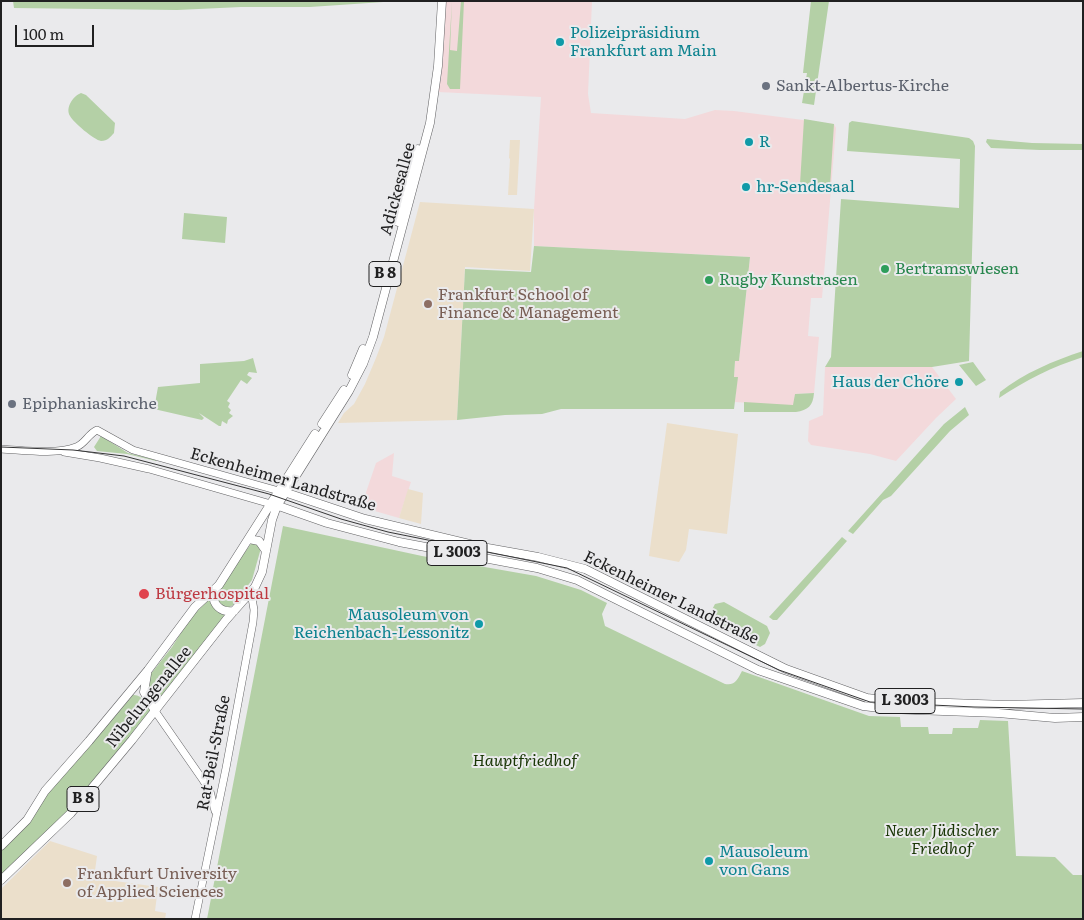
<!DOCTYPE html>
<html>
<head>
<meta charset="utf-8">
<style>
	body { margin:0 }
	#map { position:relative; width:1084px; height:920px; overflow:hidden; background:#eaeaec; font-family:Literata,serif }
	canvas { display:block }
	.frame { position:absolute; inset:0; border:2px solid #202021; pointer-events:none }
	.scale { position:absolute; left:15px; top:25px; width:79px; height:22px; box-sizing:border-box; border:2px solid #202021; border-top:0; padding-left:6px; font-size:15px; line-height:18px; white-space:nowrap; color:#202021; -webkit-text-stroke:4px #eaeaec; paint-order:stroke }
</style>
</head>
<body>
<div id="map">
<canvas width="1084" height="920"></canvas>
<div class="frame"></div>
<div class="scale">100 m</div>
</div>
<script>
const ctx = document.querySelector('canvas').getContext('2d');
ctx.lineJoin = 'round';
function fillPath(path, color) {
  ctx.fillStyle = color;
  ctx.fill(path, 'evenodd');
}
function stroke(path, color, width, dash) {
  ctx.strokeStyle = color;
  ctx.lineWidth = width;
  ctx.lineCap = dash ? 'butt' : 'round';
  ctx.setLineDash(dash || []);
  ctx.stroke(path);
}
function write(font, color, halo, rows, align = 'center') {
  ctx.font = font + ' Literata,serif';
  ctx.lineWidth = 4;
  ctx.setLineDash([]);
  ctx.textBaseline = 'middle';
  ctx.strokeStyle = halo;
  ctx.fillStyle = color;
  for (const [text, x, y, turn = 0] of rows) {
    ctx.save();
    ctx.translate(x, y);
    ctx.rotate((+turn || 0) * Math.PI / 180);
    ctx.textAlign = isNaN(turn) ? turn : align;
    if (halo) ctx.strokeText(text, 0, 0);
    ctx.fillText(text, 0, 0);
    ctx.restore();
  }
}
const commercial = new Path2D(`
	M445,1H592L588,94L591,113L685,119L715,110L734,111L834,124L836,128L822,298H811L808,336L819,337L814,393L795,394L794,406L735,402L737,378L734,377L735,361H739L750,257L534,246V209L541,97L438,92L441,78Z
	M825,367H932L956,399L936,418L896,461L870,454L811,445L808,441L809,421L823,415Z
	M394,453L392,476L411,482L399,518L361,507L376,463Z`);
const education = new Path2D(`
	M510,140H520L517,195H508L510,159L509,158Z
	M420,202L534,209L530,271L465,267L457,420L338,423L344,413L354,404L365,384L376,358L384,337Z
	M667,423L738,434L727,534L689,529L686,550L679,562L649,556Z
	M408,489L423,493L421,524L399,518Z
	M50,841L97,856L94,878L158,887L155,911L166,913L165,919H1V889Z`);
const green = new Path2D(`
	M13,1H398L310,7H241L177,10L14,8Z
	M452,1L450,50L457,51L461,1H464L460,89H450L447,84Z
	M811,1H829L814,105L802,103L807,73H803Z
	M81,93L86,95L115,123L114,133C110,137 108,141 101,141C94,140 73,122 70,116C65,108 73,96 81,93Z
	M804,119L834,124L830,187L800,184Z
	M852,121L969,138L973,141L975,146L969,361L932,367H825L831,357L841,199L959,208L960,159L847,151L849,123Z
	M987,139L1032,143L1083,144V150H1040L991,148L986,142Z
	M184,213L227,217L225,243L182,239Z
	M534,246L750,257L739,361H735L734,377H738L734,409H561L542,414L505,415L457,420L465,269L531,272Z
	M1083,351V357C1052,367 1026,380 999,398L1000,392C1024,373 1053,361 1083,351Z
	M253,358L257,373L249,372L247,375L252,378L247,384L241,380L227,401L230,403L228,407L231,410L229,413L233,416L228,420L227,424L222,421L221,426H219L199,413L204,418L202,420L154,409L158,387L200,383V364L244,361Z
	M973,362L986,380L976,386L959,365Z
	M814,393C813,406 808,410 796,412H744V402L793,405L795,394Z
	M965,407L969,415L950,431L891,496L883,500L853,534L848,531L944,424Z
	M101,436L128,453L156,460V461L127,454L97,451L94,447Z
	M283,526L422,556L536,576L581,590L607,603L602,614L605,626L725,684C735,686 738,679 742,671L869,716L900,717L901,727H928L929,734H952L953,728H978L980,720L1008,721L1016,856L1055,857L1073,875H1083V919H207Z
	M842,537L847,541L777,620H773L769,617Z
	M253,541H255L261,548L252,580L234,604C229,609 225,607 219,604L216,595L217,591Z
	M210,599L215,609L228,613L159,702L152,700L147,690L150,675L172,647L191,617Z
	M724,602L767,626L770,633L765,644L760,647L708,622L707,619L715,604Z
	M133,695C142,694 148,705 152,712L75,805L1,877V850L31,820L47,794Z`);
const secondary = new Path2D(`
	M1,449C23,450 56,455 76,447C85,444 88,434 97,430L133,450L279,491
	M64,452L100,458L149,469L271,504
	M155,711L203,780L210,791L215,811
	M195,919L226,768L253,622L254,610L251,592`);
const primary = new Path2D(`
	M398,222L418,149
	M352,375L363,349
	M322,424L344,390
	M281,491L365,519L482,547L538,557L585,569L786,669L867,698L892,701L1007,705L1083,703
	M273,504L327,523L399,542L537,568L577,580L758,670L863,706L888,709L998,713L1055,718L1083,717
	M249,539L259,541L266,551
	M213,591C212,605 221,613 234,611
	M147,674L144,692L155,711
	M1,846L27,820L45,791L89,741L148,670L195,607L219,585L315,434
	M1,880L71,813L132,740L226,620L255,587L262,572L272,520L277,506L349,391L363,364L373,337L430,123L438,66L442,1`);
const tram = new Path2D(`
	M1,447L73,450L124,456L269,494L341,519L388,532L567,568L779,670L870,702L974,707L1083,709`);
const markers = [
	[560,42,5,"#0f9aa8"],
	[766,86,5,"#6b7280"],
	[749,142,5,"#0f9aa8"],
	[746,187,5,"#0f9aa8"],
	[885,269,5,"#2e9e5b"],
	[709,280,5,"#2e9e5b"],
	[428,304,5,"#8d6e63"],
	[959,382,5,"#0f9aa8"],
	[12,404,5,"#6b7280"],
	[144,594,6,"#e0444e"],
	[479,624,5,"#0f9aa8"],
	[709,861,5,"#0f9aa8"],
	[67,883,5,"#8d6e63"]
];
const shields = [
	[385,274,32],
	[457,553,60],
	[905,701,60],
	[83,799,32]
];
const shieldNames = [
	["B 8",385,274],
	["L 3003",457,553],
	["L 3003",905,701],
	["B 8",83,799]
];
const cultureNames = [
	["Polizeipräsidium",570,33],
	["Frankfurt am Main",570,51],
	["R",759,142],
	["hr-Sendesaal",756,187],
	["Haus der Chöre",949,382,"right"],
	["Mausoleum von",469,615,"right"],
	["Reichenbach-Lessonitz",469,633,"right"],
	["Mausoleum",719,852],
	["von Gans",719,870]
];
const worshipNames = [
	["Sankt-Albertus-Kirche",776,86],
	["Epiphaniaskirche",22,404]
];
const streetNames = [
	["Adickesallee",398,189,-75],
	["Eckenheimer Landstraße",283,480,16],
	["Eckenheimer Landstraße",671,598,26],
	["Nibelungenallee",149,697,-51],
	["Rat-Beil-Straße",214,753,-79]
];
const leisureNames = [
	["Bertramswiesen",895,269],
	["Rugby Kunstrasen",719,280]
];
const educationNames = [
	["Frankfurt School of",438,295],
	["Finance & Management",438,313],
	["Frankfurt University",77,874],
	["of Applied Sciences",77,892]
];
const healthNames = [
	["Bürgerhospital",155,594]
];
const parkNames = [
	["Hauptfriedhof",525,761],
	["Neuer Jüdischer",942,831],
	["Friedhof",942,849]
];
fillPath(commercial, '#f3d9db');
fillPath(education, '#ebdfcb');
fillPath(green, '#b4d0a6');
stroke(secondary, '#626264', 8);
stroke(primary, '#626264', 9);
stroke(secondary, '#fff', 7);
stroke(primary, '#fff', 8);
stroke(tram, '#353536', 1);
for (const [x, y, r, color] of markers) {
  const dot = new Path2D();
  dot.arc(x, y, r, 0, 2 * Math.PI);
  ctx.fillStyle = color;
  ctx.fill(dot);
  stroke(dot, '#eaeaec', 2);
}
for (const [x, y, w] of shields) {
  const box = new Path2D();
  box.roundRect(x - w / 2, y - 12.5, w, 25, 4);
  ctx.fillStyle = '#eaeaec';
  ctx.fill(box);
  stroke(box, '#202021', 1);
}
write('bold 15px', '#202021', null, shieldNames);
write('16px', '#0d838f', '#eaeaec', cultureNames, 'left');
write('16px', '#5b616d', '#eaeaec', worshipNames, 'left');
write('16px', '#202021', '#eaeaec', streetNames);
write('16px', '#27864d', '#eaeaec', leisureNames, 'left');
write('16px', '#785e54', '#eaeaec', educationNames, 'left');
write('16px', '#be3a42', '#eaeaec', healthNames, 'left');
write('italic 16px', '#183504', '#eaeaec', parkNames);
</script>
</body>
</html>
